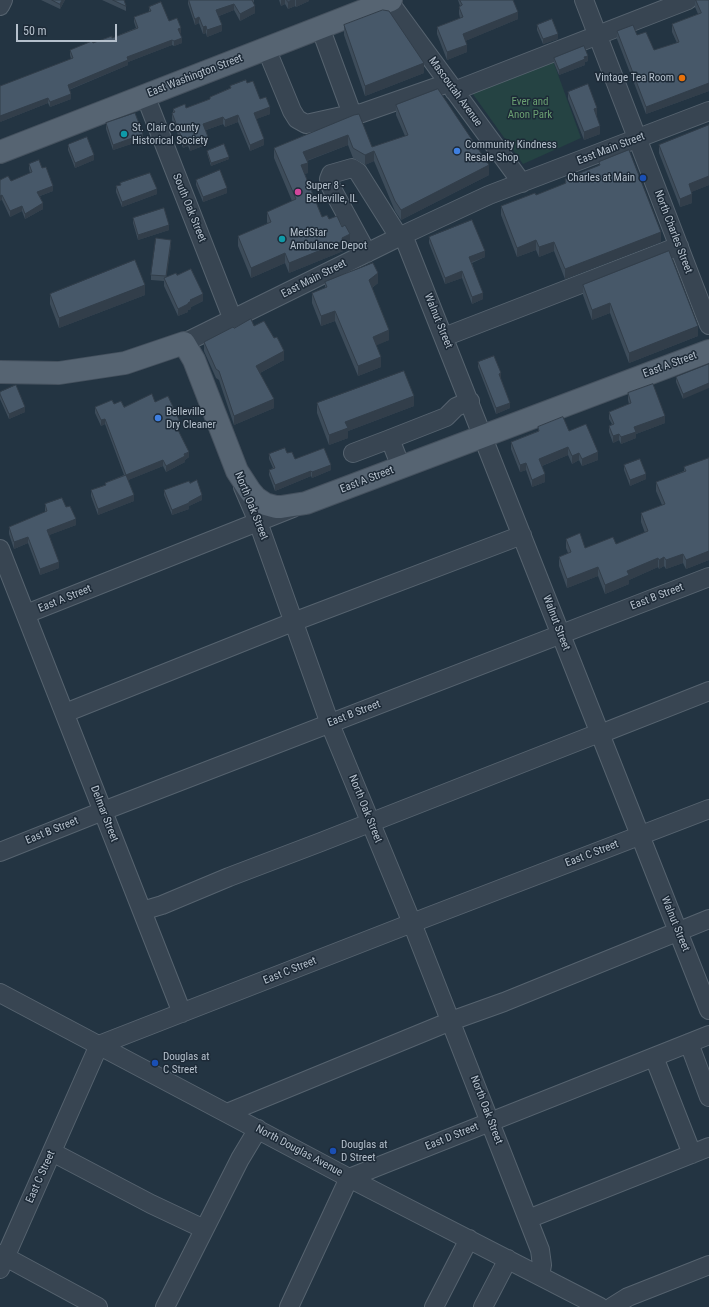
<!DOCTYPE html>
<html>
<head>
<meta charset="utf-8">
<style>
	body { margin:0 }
	#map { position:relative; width:709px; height:1307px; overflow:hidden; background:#233442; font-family:"Roboto Condensed",sans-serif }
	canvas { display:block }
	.scale { position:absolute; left:16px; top:24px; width:101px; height:18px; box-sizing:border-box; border:2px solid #b5c0cc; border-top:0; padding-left:5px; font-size:12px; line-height:14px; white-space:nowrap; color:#b5c0cc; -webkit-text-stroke:3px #1d2a37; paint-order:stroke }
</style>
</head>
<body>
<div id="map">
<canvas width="709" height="1307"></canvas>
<div class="scale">50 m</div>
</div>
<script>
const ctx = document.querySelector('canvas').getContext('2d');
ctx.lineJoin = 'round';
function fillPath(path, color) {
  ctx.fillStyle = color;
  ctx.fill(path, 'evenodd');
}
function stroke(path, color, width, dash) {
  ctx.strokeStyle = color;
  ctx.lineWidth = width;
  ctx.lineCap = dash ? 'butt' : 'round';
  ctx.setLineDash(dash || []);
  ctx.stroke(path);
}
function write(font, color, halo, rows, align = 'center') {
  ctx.font = font + ' "Roboto Condensed",sans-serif';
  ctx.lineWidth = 3;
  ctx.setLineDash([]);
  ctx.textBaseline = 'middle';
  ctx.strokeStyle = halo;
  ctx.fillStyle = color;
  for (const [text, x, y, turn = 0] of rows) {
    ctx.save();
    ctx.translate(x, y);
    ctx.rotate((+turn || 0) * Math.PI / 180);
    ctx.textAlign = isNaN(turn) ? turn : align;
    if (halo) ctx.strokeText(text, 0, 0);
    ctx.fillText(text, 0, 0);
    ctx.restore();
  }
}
const green = new Path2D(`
	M552,58L581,138L523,164L470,90Z`);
const minor = new Path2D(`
	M388,0L522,183
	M584,0L709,325
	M0,6L3,0
	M320,27L352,114
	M266,48L292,111L297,119L306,124L342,116L362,113L448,83
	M454,91L688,0
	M145,95L233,320
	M403,235C507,493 606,752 709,1010
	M367,253L331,187L329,179L331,174L352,168L358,172L399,237
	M444,337L679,246
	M184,343L403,235L489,195L709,111
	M390,439L446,417L456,407L470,401
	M353,453L390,439L401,467
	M243,487L258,522L330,724L412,923L540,1250L542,1265L540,1276
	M0,549L182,1013
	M26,614L293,508
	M65,713L293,622L522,535
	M600,734L709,691
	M0,852L103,811L709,577
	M142,911L162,905L229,877L321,842L599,733
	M0,993L349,1178L600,1307
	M689,1043L709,1097
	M654,1057L692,1154
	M227,1113L451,1021L504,1002L709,919
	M52,1152L151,1204L204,1229
	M528,1219L709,1147
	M0,1254L98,1307
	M0,1269L99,1045L412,923L709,809
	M165,1307L240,1159L258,1129
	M289,1307L349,1178L709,1035
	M434,1307L469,1239
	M483,1307L508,1259
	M612,1307L628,1297L709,1265`);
const major = new Path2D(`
	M0,152L391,0
	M0,372L59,373L125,363L184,343L194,360L237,471L250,491L256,498L265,504L276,507H281L306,503L709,351`);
const wall = new Path2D(`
	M41,0H65L60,9Z
	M102,0H124L126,6V11Z
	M188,0H254V2H253L255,13L240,21L234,10L219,16L222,31L207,37L206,33L203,34L199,23L195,25L188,4Z
	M279,0H309V1L296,7L295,6L288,9L285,4L281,6Z
	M458,0H513L518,19L465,41L467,52L447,60L437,34V27L460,18L459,14V7L460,6Z
	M695,0H709V91L646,114L617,39V31L637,35L654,50L677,43L672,32V24L698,14L695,7Z
	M149,7L169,21L181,33H180L182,43L174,46L172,45L128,62V65L69,90L71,99L50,107L48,103L0,122L71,59L70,55V50L112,38L136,28L134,22V17L149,12Z
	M344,25L424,73L365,96L344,35Z
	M537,25L558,39L543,44L537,30Z
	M554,58L588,61L585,62V65L559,75L554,63Z
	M247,83L270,114L256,119L264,145L250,151L238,122L225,127L223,124L206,130L208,144L190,151L188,146L183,148L172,120V113H173V109L186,108L210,99V97L230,88V86Z
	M568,92L597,115L596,116L600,134L584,140L568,99Z
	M396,105L489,175L401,220L395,211L374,161L365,165L353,158L348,145L307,161L308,173L304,174L322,217L329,219L342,227L350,244L343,248V251L289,273L285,263L251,278L238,246V236L268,224L267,222V212L292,201L274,158V148L354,115L372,147L405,136L396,115Z
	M106,123L143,140L113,150L106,129Z
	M709,125V185L691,192L692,203L680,207L659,153V145Z
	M68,145L94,160L75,168L68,150Z
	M207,151L229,159L211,166L207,153Z
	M599,162L661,242L565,279L554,251L539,257L536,250L517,257L501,215V206L536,195L565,184V179L599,166Z
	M29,164L42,168L53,191L40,196L43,209L25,219L22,211L10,217L2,200L0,180L11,181L30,173L29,169Z
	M196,180L227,193L203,202L196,185Z
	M120,183L157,194L122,207L116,192V186L120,185Z
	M133,218L169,230L138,240L133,223Z
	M429,237L485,257L472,263L483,299L472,304L462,278L445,284L429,243Z
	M171,245L166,277L177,275L203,301L191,307V309L188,310V312L178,316L164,286V281L151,280V275Z
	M325,282L378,283L372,288L389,340L376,345L381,367L358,376L335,321L321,326L312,303V293L325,288Z
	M583,285L698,336L629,363L610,313L592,320L583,295Z
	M50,294L145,295L59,328L50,304Z
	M254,326L284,360L260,373L274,408L234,425L219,380L216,378L204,351V342L234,328Z
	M478,362L501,378H500L510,408L496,414L478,367Z
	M709,364L683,399L676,382V377Z
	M0,392L25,412L9,419L0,399Z
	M628,393L665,423L636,434V438L621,444L619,440L613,443L609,432V426L612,424L609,419V412L629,404L628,400Z
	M155,402L180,428L178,429L189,457L185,460V462L166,472L163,466L128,480L134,501L98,515L91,496V490L105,485V483L124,475L105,424L101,426L95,413V407L114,404L124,407Z
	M317,403L414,406L348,431V438L329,445L317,413Z
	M538,427L569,431L598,460L582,466L579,460L572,464L568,455L542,466L545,482L532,487L526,470L520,472L511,449V442L538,431Z
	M269,454L295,459L331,470L312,478L311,476L275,491L269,475V470L273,468L269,459Z
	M709,458V560L686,569L683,563L666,569L664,566L659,569L658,567L629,580V584L605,594L598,576L567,588L559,566V557L568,553L566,548V539L585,548L616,544L645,533L641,522V513L662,505L656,491V482L684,471V467Z
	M624,465L646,479L630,486L624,470Z
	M190,483L202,500L189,506V509L172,515L164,495V490Z
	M45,504L66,507L76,525L49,535L59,568L40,575L28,543L14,549L9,534V527L45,512Z`);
const shadedWall = new Path2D(`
	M62,0H65L60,9V4Z
	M281,0H285V4L281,6Z
	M292,0H295V6L288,9V2Z
	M296,0H309V1L296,7Z
	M234,4V10L216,17V10Z
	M255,6V13L240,21V14Z
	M518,12V19L463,42V34Z
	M199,17V23L195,25V19Z
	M222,25V31L207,37V30Z
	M206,26V33L203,34V27Z
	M181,28V33L178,34V29Z
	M558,34V39L543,44V39Z
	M182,38V43L174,46V41Z
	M172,40V45L128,62V65L68,90V85L127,57Z
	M467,45V52L447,60V52Z
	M588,56V61L585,62V65L559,75V70Z
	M424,63V73L365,96V86Z
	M709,83V91L646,114V107Z
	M71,94V99L50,107V102Z
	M48,98V103L0,122V116Z
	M270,107V114L254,120V113Z
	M597,108V115L594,117V109Z
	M238,115V122L225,127V120Z
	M223,117V124L203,131V124Z
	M600,126V134L584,140V132Z
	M143,134V140L113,150V145Z
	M348,135V145L303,162V152Z
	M208,137V144L190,151V144Z
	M188,139V146L183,148V141Z
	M264,139V145L250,151V145Z
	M374,151V161L365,165V155Z
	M94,155V160L75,168V163Z
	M229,157V159L211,166V163Z
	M308,163V173L301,175V165Z
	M489,165V175L401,220V210Z
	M709,176V185L689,193V184Z
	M53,186V191L37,197V192Z
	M227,188V193L203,202V197Z
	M157,189V194L122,207V202Z
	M692,194V203L680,207V199Z
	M2,195V200L0,201V196Z
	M43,203V209L25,219V214Z
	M22,206V211L10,217V211Z
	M169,225V230L138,240V235Z
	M661,232V242L565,279V269Z
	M350,234V244L343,248V251L289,273V263Z
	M171,240V245L166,282V276Z
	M536,240V250L517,257V248Z
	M554,242V251L539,257V247Z
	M485,251V257L469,263V257Z
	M285,253V263L251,278V268Z
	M462,271V278L445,284V278Z
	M378,273V283L369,290V280Z
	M145,285V295L59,328V318Z
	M483,293V299L472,304V297Z
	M203,294V301L191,307V309L188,310V312L178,316V309L188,303L190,300Z
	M610,303V313L592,320V310Z
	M335,311V321L321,326V316Z
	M698,326V336L629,363V353Z
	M389,330V340L373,347V337Z
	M284,351V360L256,375V366Z
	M381,357V367L358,376V366Z
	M501,373V378L499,379V374Z
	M709,383V388L683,399V394Z
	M414,396V406L348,431V438L329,445V435L345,422Z
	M274,399V408L234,425V416Z
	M510,403V408L496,414V408Z
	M25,407V412L9,419V414Z
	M665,416V423L636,434V438L621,444V437L634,427Z
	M105,419V424L101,426V420Z
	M180,422V428L175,430V424Z
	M619,434V440L613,443V436Z
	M568,447V455L539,467V459Z
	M189,452V457L185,460V462L166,472V466Z
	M598,452V460L582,466V459Z
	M579,453V460L572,464V456Z
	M163,460V466L126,481V475Z
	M526,463V470L520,472V465Z
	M331,465V470L312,478V472Z
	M311,471V476L275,491V485Z
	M545,474V482L532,487V480Z
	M646,474V479L630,486V480Z
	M134,495V501L98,515V509Z
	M202,495V500L189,506V509L172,515V510Z
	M76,519V525L47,536V530Z
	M28,537V543L14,549V542Z
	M709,551V560L686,569V560Z
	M683,554V563L666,569V560Z
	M664,557V566L659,569V560Z
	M658,558V567L629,580V584L605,594V585L627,571Z
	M59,562V568L40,575V569Z
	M598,567V576L567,588V579Z`);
const building = new Path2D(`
	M52,0H62L60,4Z
	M113,0H124L126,6Z
	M189,0H252L255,6L240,14L234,4L216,10L222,25L207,30L206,26L203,27L199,17L195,19Z
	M287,0H292L288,2Z
	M460,0H513L518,12L463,34L467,45L447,52L437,27L463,17L459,7L462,5Z
	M696,0H709V83L646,107L617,31L633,25L637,35L646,32L654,50L679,42L672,24L701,13Z
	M161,2L169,21L177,18L181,28L178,29L182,38L174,41L172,40L127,57L128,60L68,85L71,94L50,102L48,98L0,116V86L73,58L70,50L92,41L93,43L112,36V38L138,28L134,17L151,11L149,7Z
	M383,10L389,11L424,63L365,86L344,25Z
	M552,19L558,34L543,39L537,25Z
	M584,46L588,56L584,57L585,59L559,70L554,58Z
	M246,80L247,83L253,81L260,99L266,97L270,107L254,113L264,139L250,145L238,115L225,120L223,117L203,124L208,137L190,144L188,139L183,141L172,113L175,112L173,109L185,104L186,108L210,99V97L231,88L230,86Z
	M588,84L597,108L594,109L600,126L584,132L568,92Z
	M438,89L489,165L401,210L395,201L374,151L365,155L353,148L348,135L303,152L308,163L301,165L322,217L327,215L329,219L337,216L342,227L345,225L350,234L342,238L343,241L289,263L285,253L251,268L238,236L271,222L267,212L296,199L274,148L354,115L359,114L372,147L408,135L396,105Z
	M135,113L143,134L113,145L106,123Z
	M709,125V176L689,184L692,194L680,199L659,145Z
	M87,137L94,155L75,163L68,145L69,144Z
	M224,144L229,157L211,163L207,151Z
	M629,150L661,232L565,269L554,242L539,247L536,240L517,248L501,206L535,193L536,195L566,183L565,179L600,165L599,162Z
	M39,160L42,168L46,167L53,186L37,192L43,203L25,214L22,206L10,211L2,195L0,196V180L8,176L11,181L32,172L29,164Z
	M220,170L227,188L203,197L196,180Z
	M150,173L157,189L122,202L116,186L121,185L120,183Z
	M164,208L169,225L138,235L133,218Z
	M472,220L485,251L469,257L483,293L472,297L462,271L445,278L429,237Z
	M156,238L171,240L166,276L151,275Z
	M669,251L698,326L629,353L610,303L592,310L583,285Z
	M135,260L145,285L59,318L50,294Z
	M373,263L378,273L369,280L389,330L373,337L381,357L358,366L335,311L321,316L312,293L327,287L325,282Z
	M191,269L203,294L190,300L191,301L188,303V304L178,309L164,278L176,273L177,275Z
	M251,319L254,326L264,321L274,338L277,337L284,351L256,366L274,399L234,416L219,371L216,369L204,342L233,327L234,328Z
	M494,356L501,373L499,374L510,403L496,408L478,362Z
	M709,364V383L683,394L676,377Z
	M404,371L414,396L345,422L348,428L329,435L317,403Z
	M653,384L665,416L634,427L636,432L621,437L619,434L613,436L609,426L614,424L609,412L631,403L628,393Z
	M16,385L25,407L9,414L0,394V392Z
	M152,394L155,402L168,396L180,422L175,424L189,452L184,454L185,456L166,466L163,460L126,475L134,495L98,509L91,490L106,485L105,483L126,475L105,419L101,420L95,407L112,400L114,404L121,401L124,407Z
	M563,417L569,431L586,424L598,452L582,459L579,453L572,456L568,447L539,459L545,474L532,480L526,463L520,465L511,442L539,431L538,427Z
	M285,448L287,453L292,452L295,459L324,448L331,465L312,472L311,471L275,485L269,470L275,468L269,454Z
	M709,458V551L686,560L683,554L666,560L664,557L659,560L658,558L627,571L629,575L605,585L598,567L567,579L559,557L571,552L566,539L580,533L585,548L613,537L616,544L648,531L641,513L665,504L656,482L686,471L684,467Z
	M640,459L646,474L630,480L624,465Z
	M197,480L202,495L189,502V503L172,510L164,490L189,481L190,483Z
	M62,498L66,507L70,506L76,519L47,530L59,562L40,569L28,537L14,542L9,527L47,511L45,504Z`);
const markers = [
	[682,78,4,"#e8710a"],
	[124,134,4,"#0f9aa8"],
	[457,151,4,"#3f7fe0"],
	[643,178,4,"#1a4fb4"],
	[298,192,4,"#d1479c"],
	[282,239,4,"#0f9aa8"],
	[158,418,4,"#3f7fe0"],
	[155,1063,4,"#1a4fb4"],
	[333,1151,4,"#1a4fb4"]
];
const streetNames = [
	["East Washington Street",195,76,-21],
	["Mascoutah Avenue",455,92,54],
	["East Main Street",611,149,-21],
	["South Oak Street",189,208,68],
	["North Charles Street",673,232,69],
	["East Main Street",314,279,-27],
	["Walnut Street",438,321,68],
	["East A Street",670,365,-20],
	["East A Street",367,480,-21],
	["North Oak Street",251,506,68],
	["East B Street",657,597,-21],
	["East A Street",65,599,-22],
	["Walnut Street",556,623,69],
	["East B Street",354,714,-21],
	["North Oak Street",365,809,68],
	["Delmar Street",104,814,69],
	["East B Street",52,831,-22],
	["East C Street",592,854,-21],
	["Walnut Street",675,924,68],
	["East C Street",290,971,-22],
	["North Oak Street",486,1110,69],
	["East D Street",452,1137,-22],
	["North Douglas Avenue",299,1151,28],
	["East C Street",41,1177,-66]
];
const poiNames = [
	["Vintage Tea Room",674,78,"right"],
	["St. Clair County",132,128],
	["Historical Society",132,141],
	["Community Kindness",465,145],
	["Resale Shop",465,158],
	["Charles at Main",635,178,"right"],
	["Super 8 -",306,186],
	["Belleville, IL",306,199],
	["MedStar",290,233],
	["Ambulance Depot",290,246],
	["Belleville",166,412],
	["Dry Cleaner",166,425],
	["Douglas at",163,1057],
	["C Street",163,1070],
	["Douglas at",341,1145],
	["D Street",341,1158]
];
const parkNames = [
	["Ever and",530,102],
	["Anon Park",530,115]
];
fillPath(green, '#254343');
stroke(minor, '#56636f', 20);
stroke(major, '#45515e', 24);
stroke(minor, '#384552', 18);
stroke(major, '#566472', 22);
fillPath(wall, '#3d4c5a');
fillPath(shadedWall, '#323e4a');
fillPath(building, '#475869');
stroke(building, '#323e4a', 1);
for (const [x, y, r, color] of markers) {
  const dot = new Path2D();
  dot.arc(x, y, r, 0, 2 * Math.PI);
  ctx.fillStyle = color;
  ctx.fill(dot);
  stroke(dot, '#1d2a37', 1.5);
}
write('11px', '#b5c0cc', '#1d2a37', streetNames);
write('11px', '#b5c0cc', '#1d2a37', poiNames, 'left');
write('11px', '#6a9f71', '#1d2a37', parkNames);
</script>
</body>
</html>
